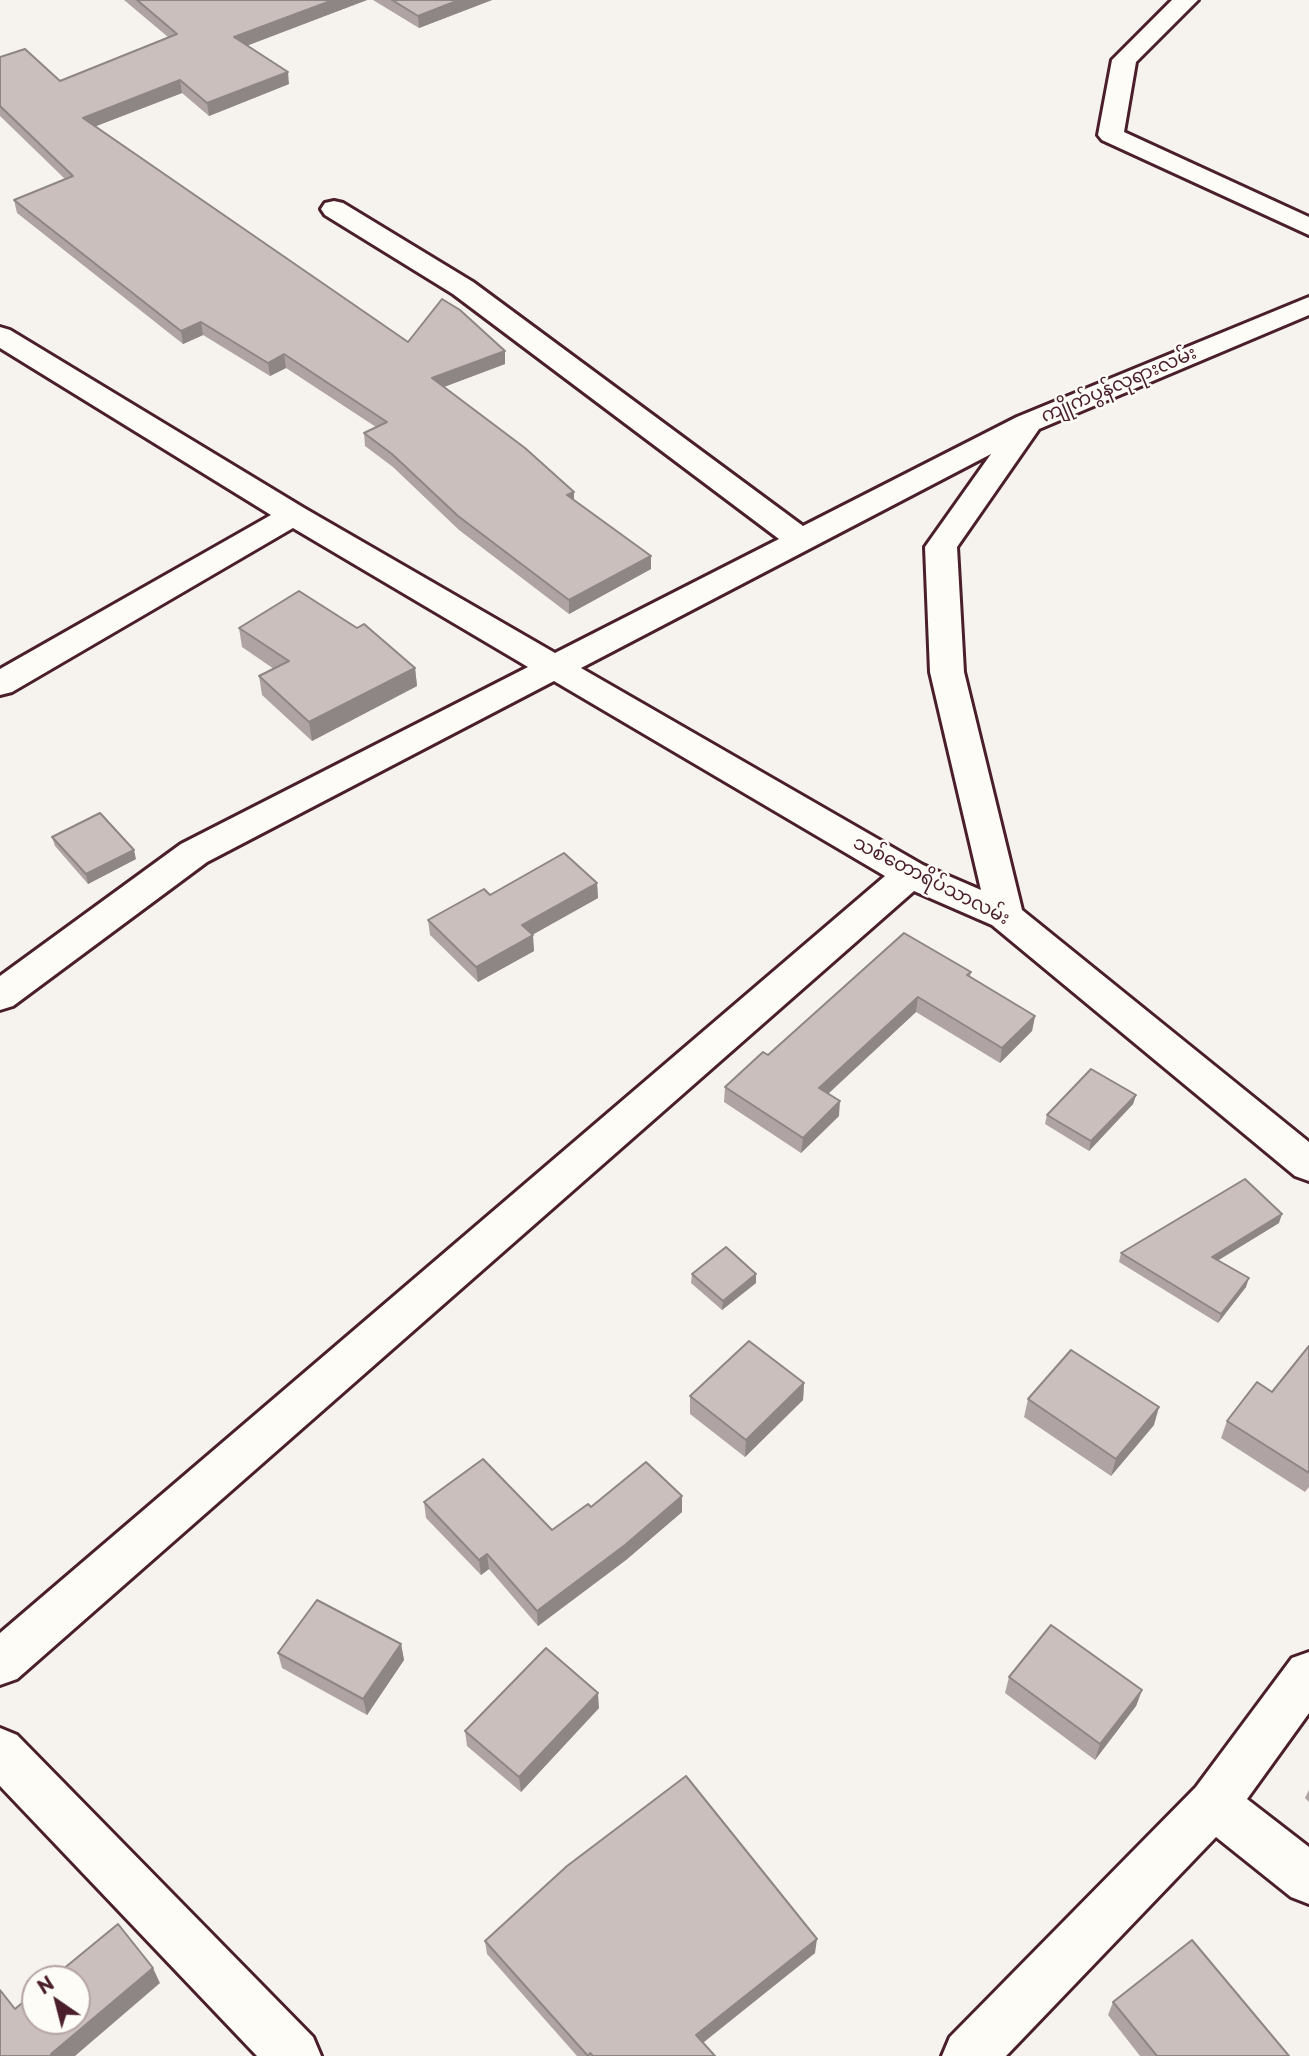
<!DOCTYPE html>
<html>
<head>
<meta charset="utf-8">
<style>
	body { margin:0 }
	#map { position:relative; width:1309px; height:2056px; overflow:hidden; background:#f6f3ef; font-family:"Playpen Sans",sans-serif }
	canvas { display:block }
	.north { position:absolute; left:21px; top:1965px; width:70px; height:70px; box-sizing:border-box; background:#fdfcf7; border:2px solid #b5a4a5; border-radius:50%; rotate:325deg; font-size:19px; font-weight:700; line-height:28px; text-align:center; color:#4a1f2b }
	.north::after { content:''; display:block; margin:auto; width:24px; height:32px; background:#4a1f2b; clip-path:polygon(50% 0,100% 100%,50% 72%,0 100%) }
</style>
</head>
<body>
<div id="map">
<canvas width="1309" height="2056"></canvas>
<div class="north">N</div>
</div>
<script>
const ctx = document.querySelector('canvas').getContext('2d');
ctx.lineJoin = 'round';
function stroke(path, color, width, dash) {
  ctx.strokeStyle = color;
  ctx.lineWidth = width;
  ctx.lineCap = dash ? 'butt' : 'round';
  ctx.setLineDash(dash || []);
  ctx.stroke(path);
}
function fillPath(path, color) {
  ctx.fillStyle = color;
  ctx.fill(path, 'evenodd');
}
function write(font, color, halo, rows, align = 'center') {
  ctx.font = font + ' "Playpen Sans","Noto Sans Myanmar",sans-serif';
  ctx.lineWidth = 5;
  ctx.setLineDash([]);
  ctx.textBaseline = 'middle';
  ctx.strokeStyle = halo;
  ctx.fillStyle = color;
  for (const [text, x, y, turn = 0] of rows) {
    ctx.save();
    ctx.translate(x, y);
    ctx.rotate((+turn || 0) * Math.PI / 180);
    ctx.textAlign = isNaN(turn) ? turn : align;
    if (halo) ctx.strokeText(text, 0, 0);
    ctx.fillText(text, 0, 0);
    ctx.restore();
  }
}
const street = new Path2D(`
	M1172,0H1198L1136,62L1124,132L1309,217V235L1102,140L1098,135L1112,60Z
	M334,201L343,203L473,282L803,526L1017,417L1309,297V315L1039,429L957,547L964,672L1022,910L1309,1142V1181L1295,1176L992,925L914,891L17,1679L0,1685V1633L885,876L554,681L207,862L13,1006L0,1010V976L181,844L528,667L293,528L12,692L0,695V669L271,515L0,348V327L10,330L304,508L555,653L779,539L453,294L325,215L321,209L325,203ZM991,454L925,547L930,672L981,890L923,865L581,668Z
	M1309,1652V1713L1247,1799L1309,1847V1904L1291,1897L1216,1837L1006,2056H942L950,2037L1196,1787L1292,1658Z
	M0,1728L17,1735L313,2037L321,2056H257L0,1786Z`);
const wall = new Path2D(`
	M124,0H367L247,45L289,84L209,116L182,93L96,126L408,342L505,364L444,387L574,500L651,569L569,614L459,530L393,467L365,446L364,433L376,427L286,368L270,376L203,335L183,344L17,213L14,200L65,179L0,116V57L60,81L168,37Z
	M373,0H492L419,28Z
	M239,628L415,668L417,686L312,741L262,695L259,676L274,669L242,647Z
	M52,837L136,859L88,884L55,846Z
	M597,883L598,898L532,935L534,951L478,982L430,935L428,920L490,895Z
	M971,972L970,977L1035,1016L1032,1031L1000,1063L916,1012L828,1094L839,1116L801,1153L724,1102L725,1087L768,1055Z
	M1136,1095L1133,1104L1089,1151L1045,1124L1047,1115Z
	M1279,1223L1218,1260L1246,1287L1218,1323L1119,1262L1121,1253Z
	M692,1274H756V1283L722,1310L691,1283Z
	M1309,1346V1487L1305,1492L1221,1438L1227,1421L1272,1392Z
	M804,1383L803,1400L745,1457L690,1414V1396Z
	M1028,1399L1154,1425L1111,1476L1024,1417Z
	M682,1496V1512L626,1560L538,1626L489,1569L481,1575L426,1518L424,1502L552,1530L591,1507Z
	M401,1644L404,1660L367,1715L282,1668L278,1653Z
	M1009,1677L1142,1690L1136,1706L1095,1760L1005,1693Z
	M599,1708L521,1792L467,1746L465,1731Z
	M1309,1790V1802L1305,1798Z
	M485,1941L815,1953L703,2043L715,2056H577L487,1954Z
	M1113,2002L1289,2056H1140L1108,2015Z`);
const shadedWall = new Path2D(`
	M333,0H367L236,50L234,37Z
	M459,0H492L419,28L418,16Z
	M288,72L289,84L209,116L207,103Z
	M180,80L182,93L86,130L83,118Z
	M201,322L203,335L183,344L181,331Z
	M505,351V364L433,391L432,378Z
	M284,354L286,368L270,376L268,363Z
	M574,492V505L567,495Z
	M651,556V569L569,614V600Z
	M415,668L417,686L312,741L309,722Z
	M134,850L136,859L88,884L86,874Z
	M597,883L598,898L523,940L522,925Z
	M533,935L534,951L478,982L476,967Z
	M918,997L916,1012L818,1103L819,1088Z
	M1035,1016L1032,1031L1000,1063L1002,1048Z
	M1136,1095L1133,1104L1089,1151L1091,1141Z
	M840,1101L839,1116L801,1153L803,1138Z
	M1282,1214L1279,1223L1209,1266L1212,1257Z
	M756,1274V1283L722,1310L723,1301Z
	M1249,1278L1246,1287L1218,1323L1221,1314Z
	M804,1383L803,1400L745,1457L746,1440Z
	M1159,1407L1154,1425L1111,1476L1116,1459Z
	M682,1496V1512L626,1560L538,1626L537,1611Z
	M487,1554L489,1569L481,1575L479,1560Z
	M401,1644L404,1660L367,1715L363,1699Z
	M1142,1690L1136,1706L1095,1760L1100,1744Z
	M598,1693L599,1708L521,1792L519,1777Z
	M817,1939L815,1953L696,2048V2035Z
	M153,1968L160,1983L75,2056H52L51,2054Z`);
const building = new Path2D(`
	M137,0H333L234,37L288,72L207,103L180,80L83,118L408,342L442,299L460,310L505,351L432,378L525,448L574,492L567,495L651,556L569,600L458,516L392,454L364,433L387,422L284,354L268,363L201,322L181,331L14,200L73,176L0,106V57L25,49L60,81L177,34Z
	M392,0H459L418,16Z
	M299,591L357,628L364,624L415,668L309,722L259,676L289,661L239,628Z
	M100,813L134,850L86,874L52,837Z
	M564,853L597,883L522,925L533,935L476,967L428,920L484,889L490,895Z
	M904,933L971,972L967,975L1035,1016L1002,1048L918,997L819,1088L840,1101L803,1138L725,1087L763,1052L768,1055Z
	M1091,1069L1136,1095L1091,1141L1047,1115Z
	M1245,1179L1282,1214L1212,1257L1249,1278L1221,1314L1121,1253Z
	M726,1247L756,1274L723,1301L692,1274Z
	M749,1341L804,1383L746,1440L690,1396Z
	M1309,1346V1473L1227,1421L1257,1382L1272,1392Z
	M1071,1350L1159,1407L1116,1459L1028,1399Z
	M483,1459L552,1530L588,1504L591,1507L646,1462L682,1496L625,1545L537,1611L487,1554L479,1560L424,1502Z
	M317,1600L401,1644L363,1699L278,1653Z
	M1051,1625L1142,1690L1100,1744L1009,1677Z
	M546,1648L598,1693L519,1777L465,1731Z
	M686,1776L817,1939L696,2035L715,2056H593L590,2053L588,2056L485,1941L567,1866Z
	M118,1924L153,1968L51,2054L52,2056H0V1990L15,2009L35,1992V2021H77V1979H51Z
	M1192,1940L1289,2056H1157L1113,2002Z`);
const streetNames = [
	["ကျိုက်ပွန်လုရားလမ်း",1119,385,-23],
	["သစ်တောရိပ်သာလမ်း",931,881,27]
];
stroke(street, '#4a1f2b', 6);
fillPath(street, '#fdfcf7');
fillPath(wall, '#afa4a3');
fillPath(shadedWall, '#8e8685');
fillPath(building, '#cbbfbe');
stroke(building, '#8e8685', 2);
write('19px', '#4a1f2b', '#fdfcf7', streetNames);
</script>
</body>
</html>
